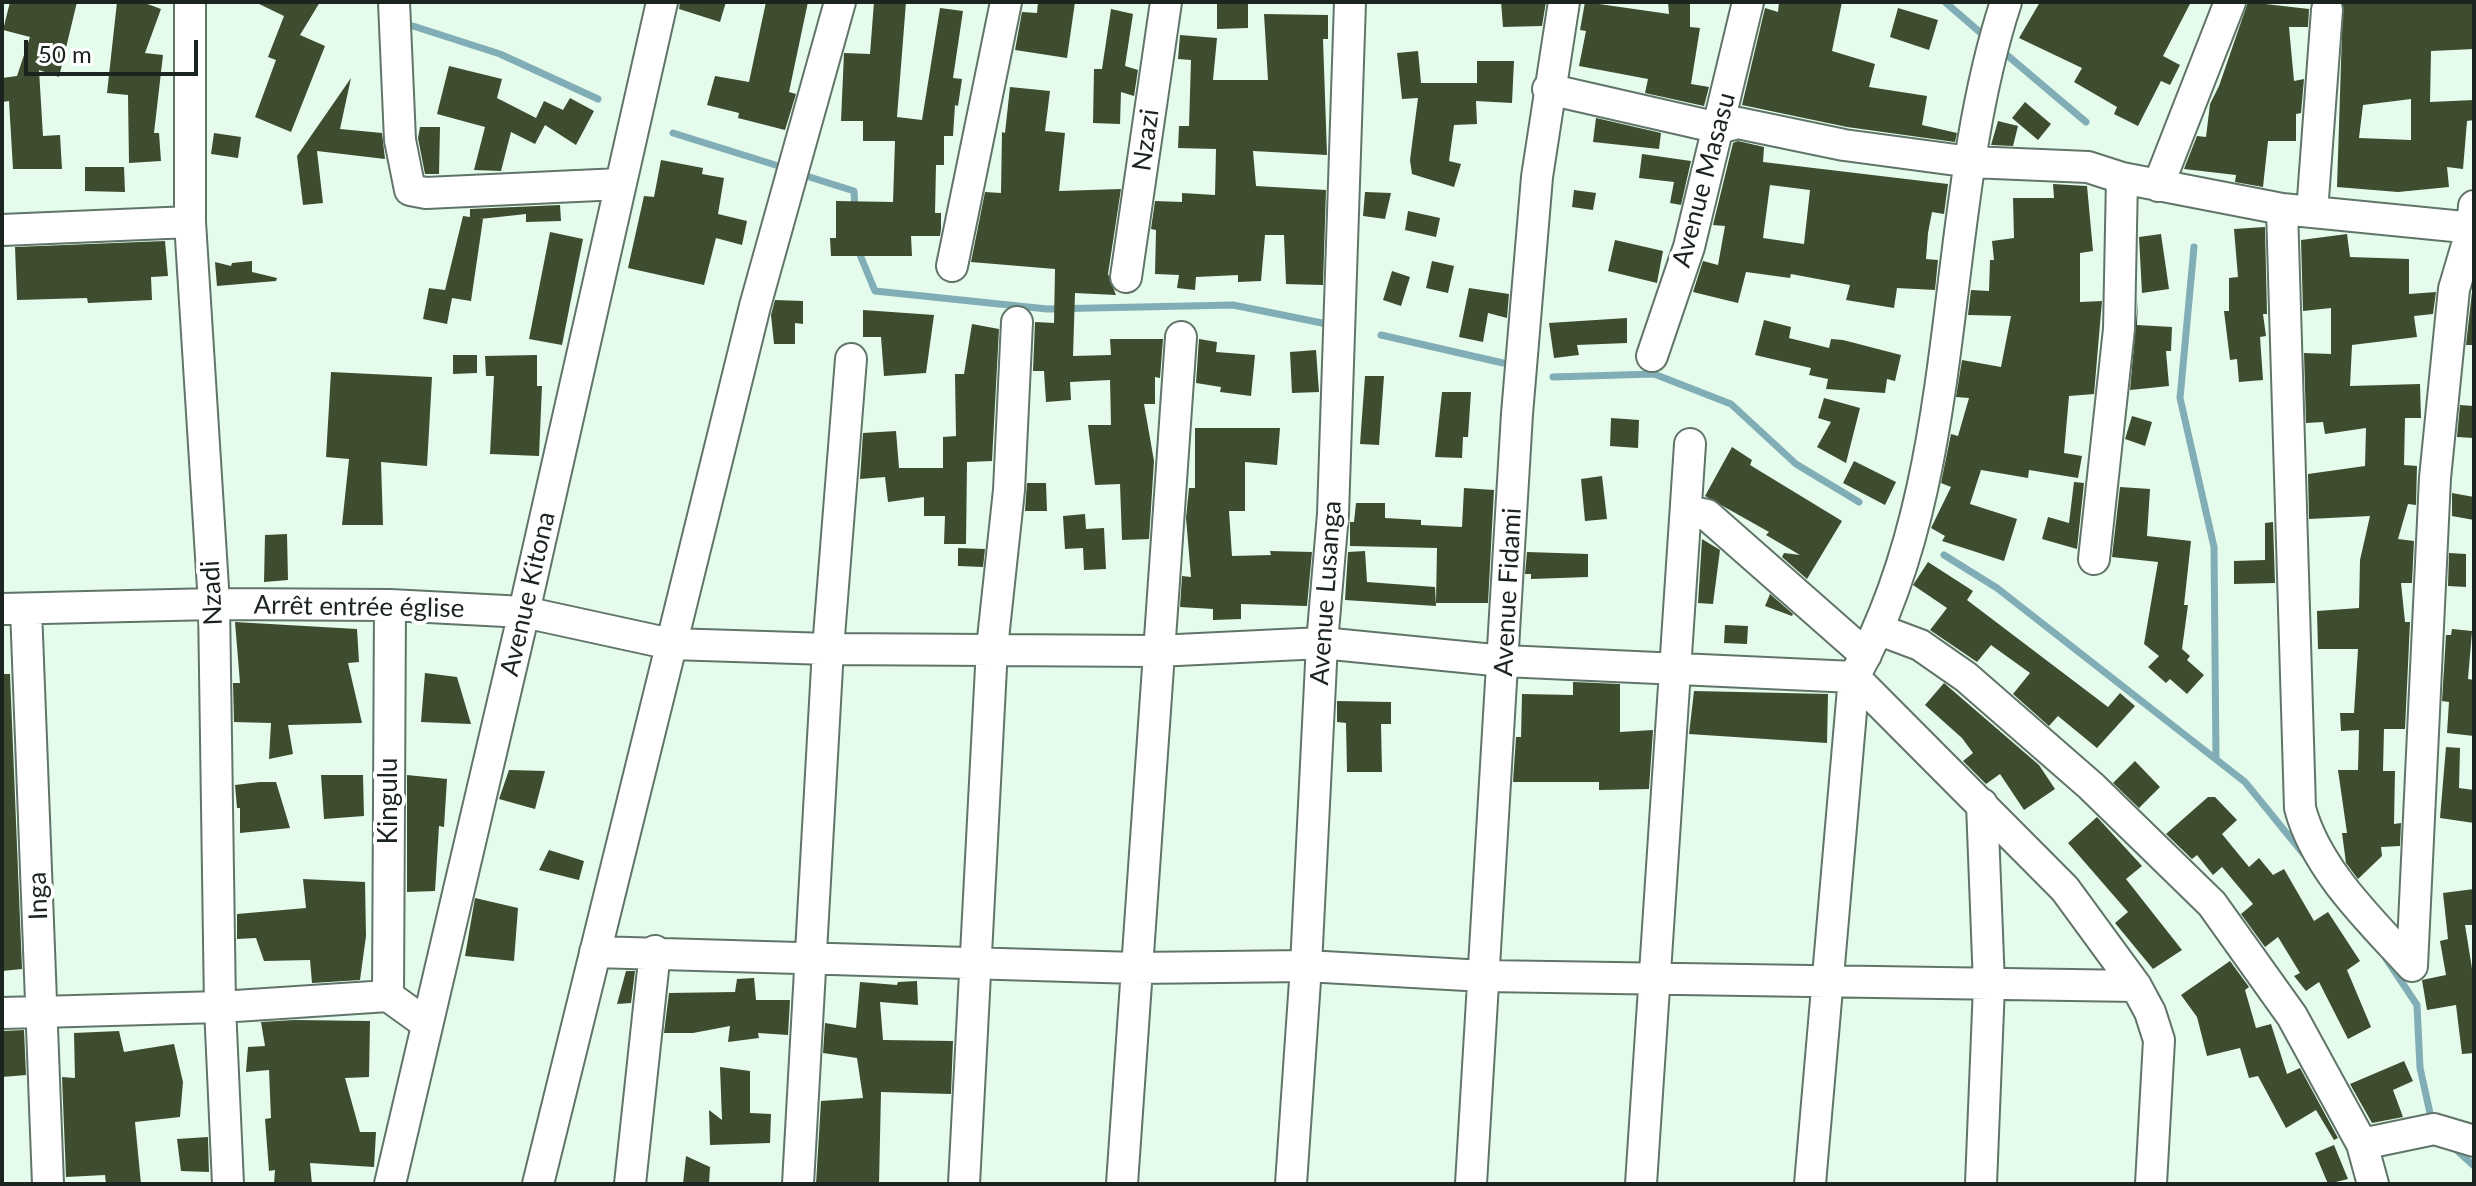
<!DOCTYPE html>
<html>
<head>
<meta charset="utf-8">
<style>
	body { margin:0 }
	#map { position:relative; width:2476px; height:1186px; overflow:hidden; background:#e5fbec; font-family:Lato,sans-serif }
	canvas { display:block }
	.frame { position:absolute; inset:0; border:4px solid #1c241f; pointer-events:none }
	.scale { position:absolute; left:24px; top:40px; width:174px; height:36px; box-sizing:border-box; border:4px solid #1c241f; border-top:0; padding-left:10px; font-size:24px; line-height:28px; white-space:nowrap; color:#1c241f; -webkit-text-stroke:6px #fff; paint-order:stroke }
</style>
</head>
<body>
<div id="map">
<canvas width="2476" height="1186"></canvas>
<div class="frame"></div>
<div class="scale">50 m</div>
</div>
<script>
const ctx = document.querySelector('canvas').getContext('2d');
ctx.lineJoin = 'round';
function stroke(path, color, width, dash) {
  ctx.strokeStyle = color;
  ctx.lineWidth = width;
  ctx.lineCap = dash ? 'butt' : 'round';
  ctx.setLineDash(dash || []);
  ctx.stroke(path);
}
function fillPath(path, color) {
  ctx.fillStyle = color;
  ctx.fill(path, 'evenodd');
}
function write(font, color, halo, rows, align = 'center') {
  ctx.font = font + ' Lato,sans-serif';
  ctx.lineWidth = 8;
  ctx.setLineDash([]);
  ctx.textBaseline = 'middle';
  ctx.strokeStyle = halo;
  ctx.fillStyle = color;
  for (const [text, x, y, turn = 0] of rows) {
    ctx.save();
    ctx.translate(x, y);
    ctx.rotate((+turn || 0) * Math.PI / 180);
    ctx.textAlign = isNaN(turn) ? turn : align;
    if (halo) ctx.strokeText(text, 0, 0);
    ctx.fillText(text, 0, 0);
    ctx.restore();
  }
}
const stream = new Path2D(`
	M1945,2L1989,40
	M413,26L500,54L598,99
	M2001,50L2086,122
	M673,133L785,168
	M800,174L854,191L855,210
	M2194,247L2180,398L2214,547L2216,759
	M858,250L875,291L1047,309L1233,305L1327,324
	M1381,335L1503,363
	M1553,377L1654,374L1731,404L1796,464L1859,502
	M1944,555L1997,588L2245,782L2306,857
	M2385,957L2417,1005L2420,1068L2432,1122
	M2452,1146L2474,1166`);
const building = new Path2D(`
	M10,2H77L59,77L39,70L43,136L60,135L62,169H13L9,101L2,102V78L17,76L30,37L3,30Z
	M117,2H142L161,9L145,53L163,55L154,133H159L161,161L129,163L128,95L107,93Z
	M255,2H320L300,35L325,46L291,132L255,117L276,60L268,57L284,16Z
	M680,2H726L720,22L679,9Z
	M766,2H808L789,92L796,94L785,130L738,118L739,113L707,105L715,76L749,82Z
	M874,2H906L897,117L922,120L940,8L963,11L953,78L962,79L958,106L955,105L953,136H944V165H936L935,213H941V229L940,236H911L912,256H831L830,238H836V201L893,202L895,141H863V121H841L844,53L870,54Z
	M1038,2H1075L1067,58L1015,50L1022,12L1037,13Z
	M1217,2H1248V28L1217,29Z
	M1501,2H1546L1542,26L1503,27Z
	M1585,2L1669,14L1668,2H1690V27L1700,28L1691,84L1709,87L1704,106L1645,93L1648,79L1579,66L1586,31L1580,30Z
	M1779,2H1842L1832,51L1875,64L1869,87L1927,96L1922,125L1957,133L1955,142L1847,127L1742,105L1765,8L1778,12Z
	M2040,2H2191L2163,56L2180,65L2170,85L2161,81L2138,126L2114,114L2117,107L2074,82L2082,68L2019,38Z
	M2248,2L2309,9L2308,27H2289L2294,81L2304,79L2301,113L2296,114V141H2268L2263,187L2235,182L2236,175L2184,169L2197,136L2206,137L2210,104L2219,86Z
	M2343,2H2474V49L2431,51L2430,102L2474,100V120L2467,121L2463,169L2447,167L2449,187L2398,192L2337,187ZM2411,99V140L2359,138L2363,105Z
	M1898,8L1938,20L1929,50L1890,37Z
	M1111,9L1133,14L1125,66L1138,70L1134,96L1121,92L1120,124L1093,123L1094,69H1102Z
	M1264,14L1328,15V39H1323L1327,155L1253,151L1256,186L1326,190L1323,285L1286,284L1284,235H1265L1261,281L1238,282V275L1196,277L1195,290L1177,288L1179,275L1155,274L1156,230L1151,229L1155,201L1182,202V193L1215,195L1216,149L1178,148L1179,126H1189L1191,60L1178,59L1180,35L1217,38L1213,80H1268Z
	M1418,51L1421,83H1477V61H1514L1512,103L1476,101L1477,124L1454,125L1449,161L1461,164L1454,187L1412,174L1410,160L1418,98L1402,99L1397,53Z
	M449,66L502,79L497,98L536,118L544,101L563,110L570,98L594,111L576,145L545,125L535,144L511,132L501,171L474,170L485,127L437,114Z
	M351,78L340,129L382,133L385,159L317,151L323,203L303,205L297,156Z
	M1010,87L1050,91L1045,131L1065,133L1059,191L1121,189L1108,274L1116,295L1075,293L1073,356L1111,355L1110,339H1163L1160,378L1155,377V404H1144L1154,461L1149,539L1122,540L1120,484L1095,485L1088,425H1111L1110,380L1070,382L1071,400L1046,402L1044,371H1033L1035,322L1054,323L1055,269L971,262L985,192L1001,193L1002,132L1005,133Z
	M2025,102L2051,124L2038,140L2012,118Z
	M1596,118L1661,133L1659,149L1593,142Z
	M1998,121L2018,126L2013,146L1991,145Z
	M420,127H440L439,174H425L418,138Z
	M214,133L241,137L238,158L211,154Z
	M1738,141L1764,147L1763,162L1948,184L1944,214L1932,212L1928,233L1926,259L1938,260L1935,290L1897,288L1894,308L1846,300L1850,285L1791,274L1790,278L1746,272L1738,303L1693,292L1703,261L1718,265L1725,226L1713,225L1733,143ZM1770,185L1810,190L1804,244L1763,238Z
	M1642,154L1691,161L1681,205L1670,203L1674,182L1639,178Z
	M661,160L703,168L702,174L724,178L718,214L747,221L742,245L716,238L704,285L628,268L644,196L654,197Z
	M85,167H124L125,192L85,191Z
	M2053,184L2087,186L2093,251L2080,253V302L2102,301L2094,394L2069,396L2064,453L2082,456L2078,478L2029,470L2028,478L1981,470L1970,504L2017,519L2004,561L1942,541L1945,536L1931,528L1951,487L1941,483L1951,434L1958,436L1969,398L1956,397L1962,360L2001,367L2011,316L1968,315L1971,290L1989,291L1990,260H1994L1992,241L2014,238L2013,198H2054Z
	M1574,190L1596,193L1593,210L1572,207Z
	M1365,192L1391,193L1385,219L1363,216Z
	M560,205L561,221L526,222V214L480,219H483L471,301L452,298L447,324L423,319L429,288L445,290L463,216L470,217V209Z
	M1408,211L1440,218L1436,237L1405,230Z
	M2265,227L2267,314H2263L2266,336L2260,337L2263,380L2239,382L2237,359L2230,360L2224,311H2229V278L2238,277L2234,229Z
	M550,232L583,239L562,345L529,339Z
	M2161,234L2169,289L2142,293L2139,237Z
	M2347,234L2350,257L2409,259V294L2436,292L2433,314L2414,316L2417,337L2352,345L2350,386L2420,384L2421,418H2405L2404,465L2417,466L2416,505L2408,504L2398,539L2414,541L2412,583H2401L2405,622H2410L2405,729H2384L2383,771H2395L2394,824L2401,823L2400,846L2381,847L2382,856L2358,879L2346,863L2342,833H2347L2338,770H2358L2359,730L2341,731L2340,713H2354L2358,649H2318L2317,611L2359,608L2360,560L2370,516L2309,519L2308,474L2365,466L2366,428L2325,434L2323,422L2306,423L2304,353L2331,354V308L2303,311L2301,240Z
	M1615,240L1663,251L1657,283L1608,271Z
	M165,241L168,276L151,277L152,300L88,303L87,298L17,300L15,247Z
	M252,261V272L277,278L276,281L217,286L215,262L231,266L232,263Z
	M1432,261L1454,266L1448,293L1426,288Z
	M1392,271L1410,277L1401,306L1383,300Z
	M2474,285V345H2466L2472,292Z
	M1469,288L1509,294L1507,318L1488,313L1483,342L1459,337Z
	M775,300L803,301V324L795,323V344H774L771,315Z
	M2138,300L2137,325L2172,327L2171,351H2166L2169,386L2130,390Z
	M863,310L934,315L926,373L884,376L881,337H863Z
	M1627,318V343L1577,345L1579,355L1554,358L1549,323Z
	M1764,320L1791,327L1789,338L1829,348L1831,339L1843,340L1901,355L1895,381L1887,379L1885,393L1826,389L1828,379L1809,375L1811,368L1755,355Z
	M972,324L999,329L992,461L967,462L966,544H944L945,516H924V497L888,502L885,477L860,479L863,433L896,431L899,468H943V437L956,436L955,374H964Z
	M1199,339L1217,342L1216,352L1255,355L1251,396L1220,392L1221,387L1196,383Z
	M1316,350L1319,392L1292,393L1290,352Z
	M453,355H477V373L453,374Z
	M537,355V386H542L539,456L490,454L494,376H486L485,356Z
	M331,372L432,377L427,466L381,462L383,525H342L349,459L326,457Z
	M1365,376H1384L1379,445L1360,444Z
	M1442,392H1471L1468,437H1463L1462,458L1435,457Z
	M1824,398L1860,408L1846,463L1817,447L1831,422L1818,418Z
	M2460,405L2474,406V438L2457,437Z
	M2132,416L2152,422L2145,446L2125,439Z
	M1611,418L1639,420L1638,448L1610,446Z
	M1195,428H1280L1277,465L1245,462V511H1229L1232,556L1271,555L1270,551L1312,552L1307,606L1241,604V619L1213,620V609L1180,607L1182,576L1191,577L1186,518L1189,488H1195Z
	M1732,447L1752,460L1750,465L1842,521L1807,579L1782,557L1784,553L1800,555L1766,535L1769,532L1705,496Z
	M1854,461L1896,482L1885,505L1843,483Z
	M1602,476L1607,519L1585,521L1581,479Z
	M2074,482L2084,483L2077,549L2042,539L2048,517L2069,523Z
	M1027,483H1046L1047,511H1025Z
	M2120,487L2150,489L2147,536L2191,541L2184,605H2188L2182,649L2190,656L2187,660L2204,675L2187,694L2170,679L2166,683L2148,667L2159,656L2144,644L2158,562L2112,557Z
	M1464,488L1494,490L1488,603H1436L1437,548L1350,546V522H1354L1356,503H1385V518L1421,520V525L1462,527Z
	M2452,493L2474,497V520L2452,516Z
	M1085,514L1086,529L1104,528L1106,569L1084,570L1083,548L1065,549L1063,516Z
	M2273,522L2275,583L2234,584V561L2265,560V523Z
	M287,534L288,580L264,582L265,535Z
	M1702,539L1720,550L1713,604L1698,603Z
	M958,548L985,549L983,567L958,566Z
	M1365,551L1367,582L1435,587L1436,606L1345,600L1348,552Z
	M1527,552L1588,554V577L1531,579V574H1525Z
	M2449,553L2466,554V587L2448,586Z
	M1928,562L1973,591L1967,600L2108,707L2120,693L2135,706L2097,748L2058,716L2049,726L2013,694L2030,673L1991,645L1977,662L1930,630L1947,608L1913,585Z
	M1770,594L1793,614L1792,616L1765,606Z
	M235,622L357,629L359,662L348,663L362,723L288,725L293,754L269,759L271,723L234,722L233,683H240Z
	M1725,625L1748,626L1747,644L1724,643Z
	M2452,629L2472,631L2468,679L2474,680V736L2447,733L2449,702L2442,701L2446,635H2451Z
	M425,673L457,677L471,724L421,722Z
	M2,674H10L22,969L2,971Z
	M1573,682L1620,684V732L1653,730L1649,789L1599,790V782H1513L1516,737H1521L1522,694L1573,695Z
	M1944,683L2039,765L2055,789L2024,810L2000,774L1986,784L1963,761L1973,753L1962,738L1925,705Z
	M1694,691L1828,694L1827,743L1689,734Z
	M1337,701L1391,702V724H1381L1382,772H1347L1346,723L1337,722Z
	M2446,747L2460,748L2459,788L2474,790V823L2440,818Z
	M2135,761L2160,787L2139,808L2113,783Z
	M509,770L545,771L535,809L499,799Z
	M321,775H363L364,816L324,819Z
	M407,775L447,779L444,827L439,826L435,891L407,892Z
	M260,782H276L290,828L240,833V808H237L235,785Z
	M2208,797H2215L2237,820L2222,834L2249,867L2259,858L2273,875L2284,869L2314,921L2328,912L2360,961L2347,970L2371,1027L2348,1039L2319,982L2306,991L2294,976L2300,973L2278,937L2265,947L2241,914L2253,904L2222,867L2213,875L2197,855L2192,859L2166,834Z
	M2097,817L2142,866L2126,879L2182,950L2153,969L2115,923L2128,912L2068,843Z
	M549,850L584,861L579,880L539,870Z
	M303,879L365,882L366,936L360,980L312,983L310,960L264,961L256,938L237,939V914L306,908Z
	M2474,889V925H2465L2474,981V1053L2462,1054L2456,1005L2427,1010L2422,980L2446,975L2440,941L2448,939L2443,893Z
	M475,898L518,908L514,961L465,956Z
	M2230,961L2249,987L2245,990L2256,1028L2271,1024L2287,1074L2300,1068L2338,1138L2334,1140L2316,1110L2286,1128L2258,1076L2249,1078L2240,1048L2207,1056L2197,1017L2181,995Z
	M626,971H635L631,1003L617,1004Z
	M754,978L756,1000H790L788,1035L758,1033L759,1038L728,1042L730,1026L693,1033H664L669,993L735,992L737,979Z
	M917,981L918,1005L880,1002L883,1040L953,1041L951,1094L881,1092L879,1184H816L821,1101L863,1098L857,1058L823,1053L825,1023L856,1028L860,982L897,985L898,982Z
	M294,1020L370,1021L369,1077L345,1078L360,1132H376L374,1167L310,1163L312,1184H274L275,1170L269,1171L265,1119L271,1118L269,1070L246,1072L248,1047L265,1046L261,1022Z
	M24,1030L26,1075L2,1077V1031Z
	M119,1031L124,1052L174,1044L183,1082L180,1117L135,1122L141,1184H106L105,1175L66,1177L62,1077L75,1078L74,1033Z
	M2404,1061L2413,1081L2393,1090L2403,1117L2372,1123L2350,1084Z
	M720,1067L750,1071V1113L771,1114L770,1143L710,1145L709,1110L722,1120Z
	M208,1137L209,1172L181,1171L177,1139Z
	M2334,1145L2348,1179L2328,1184L2315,1153Z
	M686,1156L710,1167L709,1184H683Z`);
const minor = new Path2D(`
	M190,2V222L214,604L220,1007L228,1184
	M394,2L400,140L410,190L426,193L620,184
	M1548,89L1719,128L1738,123L1844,145L1971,162L2088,167L2122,178L2282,209L2474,228
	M2158,186L2230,2
	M2282,209L2300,808C2316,869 2370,920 2412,966
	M2312,212L2327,10
	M2,230L190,222
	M952,266L1006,2
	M1126,277L1166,2
	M1652,356L1689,247L1748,2
	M1687,511L1707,515L1866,655
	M2094,559L2119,329L2122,178
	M2,609L214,604L390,605L524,612L671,644L828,649L1157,651L1322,643L1504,661L1854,677L2065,889L2136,986L2150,1012L2159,1040L2151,1184
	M26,609L48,1184
	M1880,630L1920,645L1966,677L2091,786L2212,904L2292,1016L2362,1144L2373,1184
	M595,952L1136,968L1306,966L1484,976L2136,986
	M2412,966L2435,478L2454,289L2472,228L2474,206
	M388,996L390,605
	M2,1013L220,1007L388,996L427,1024
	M2362,1144L2434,1129L2474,1141
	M390,1184L524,612L662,2
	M538,1184L755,306L840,2
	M630,1184L655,951
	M798,1184L828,649L851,359
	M964,1184L992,648L1009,490L1017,322
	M1122,1184L1181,337
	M1291,1184L1306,966L1322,643L1333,514L1350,2
	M1471,1184L1517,414L1537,177L1564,2
	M1641,1184L1690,444
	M1810,1184L1854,677C1967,475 1936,216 2006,2
	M1981,1184L1989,985L1982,804`);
const streetNames = [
	["Nzazi",1146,140,-82],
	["Avenue Masasu",1704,180,-75],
	["Avenue Fidami",1508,592,-87],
	["Nzadi",212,593,-93],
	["Avenue Lusanga",1326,593,-86],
	["Avenue Kitona",528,594,-77],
	["Arrêt entrée église",359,607,1],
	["Kingulu",389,801,-90],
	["Inga",38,896,-92]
];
stroke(stream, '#81aeb6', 7);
fillPath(building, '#3e4d30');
stroke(minor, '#617468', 34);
stroke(minor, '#fff', 30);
write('26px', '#1c241f', '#fff', streetNames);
</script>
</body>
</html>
